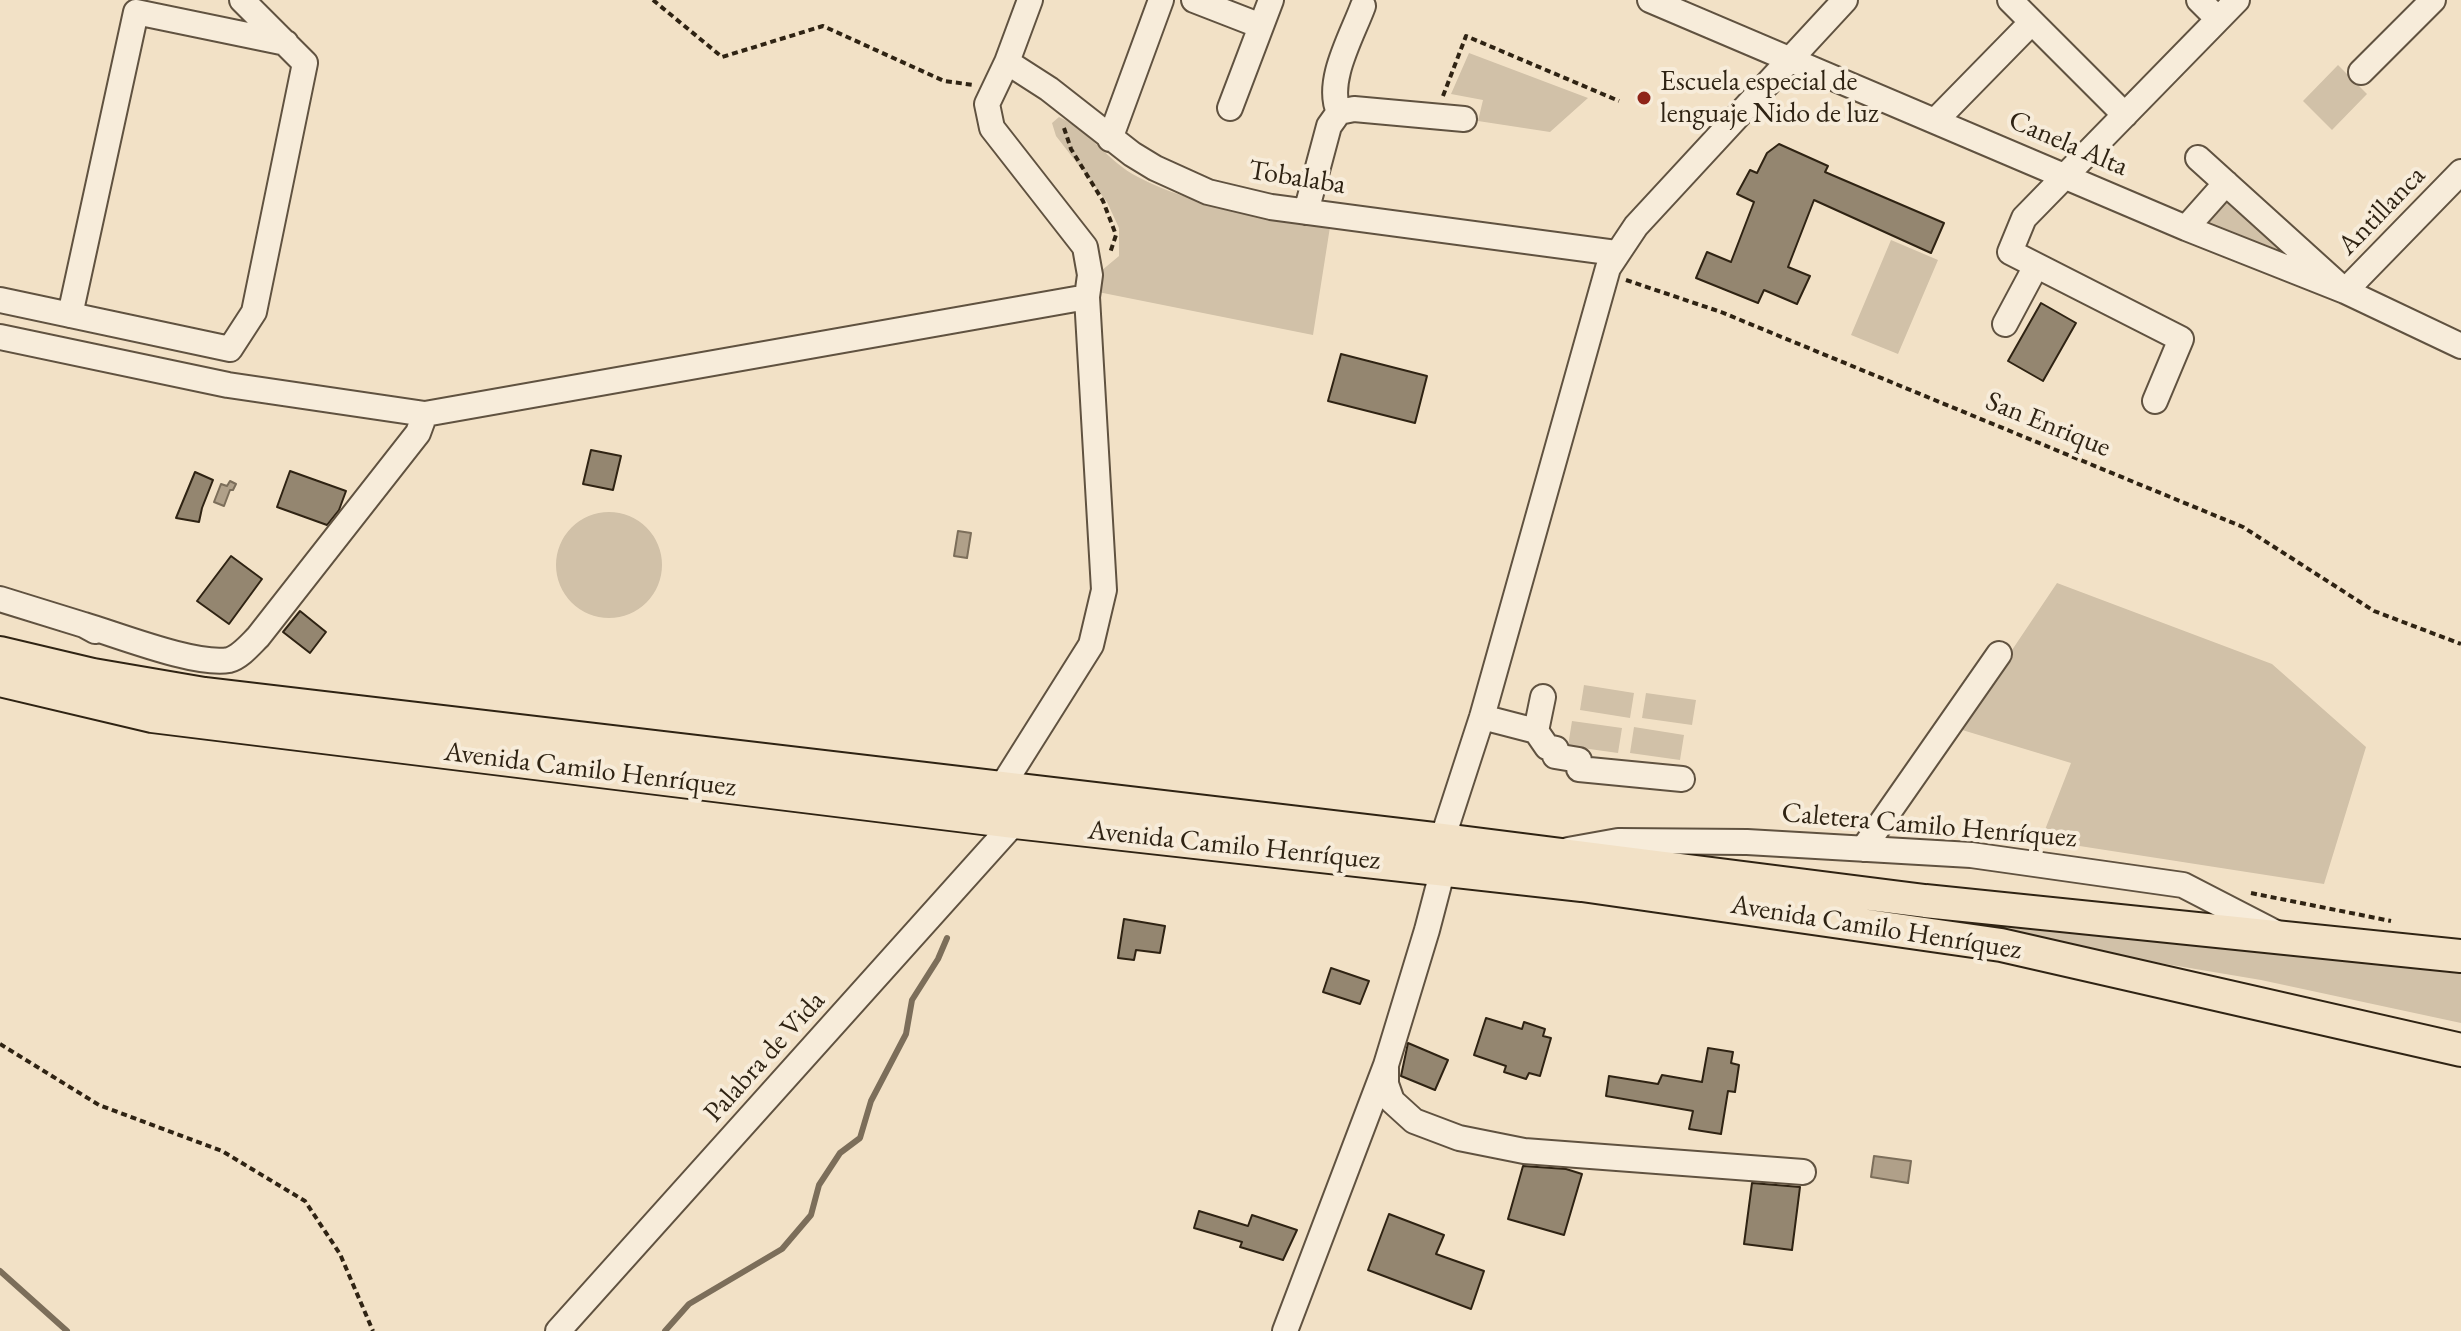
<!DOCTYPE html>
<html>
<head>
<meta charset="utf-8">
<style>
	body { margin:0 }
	canvas { display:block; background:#f2e1c6 }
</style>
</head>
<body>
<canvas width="2461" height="1331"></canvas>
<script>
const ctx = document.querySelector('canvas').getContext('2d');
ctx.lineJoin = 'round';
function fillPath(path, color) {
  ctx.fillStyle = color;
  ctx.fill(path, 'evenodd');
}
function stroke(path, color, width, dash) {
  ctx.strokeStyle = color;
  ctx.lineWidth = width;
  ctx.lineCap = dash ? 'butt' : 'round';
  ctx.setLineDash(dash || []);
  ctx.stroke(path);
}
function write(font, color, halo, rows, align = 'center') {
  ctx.font = font + ' "EB Garamond",serif';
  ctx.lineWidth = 8;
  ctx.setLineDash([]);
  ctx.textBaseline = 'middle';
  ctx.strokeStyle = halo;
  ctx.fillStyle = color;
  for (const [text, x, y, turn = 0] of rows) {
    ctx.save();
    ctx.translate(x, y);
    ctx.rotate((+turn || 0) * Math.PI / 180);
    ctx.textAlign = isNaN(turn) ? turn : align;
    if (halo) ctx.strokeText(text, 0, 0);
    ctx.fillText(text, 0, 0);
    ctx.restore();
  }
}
const green = new Path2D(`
	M1469,53L1588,98L1550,132L1478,121L1483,100L1451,94Z
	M2338,65L2367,94L2332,130L2303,101Z
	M1059,117C1090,131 1108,162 1138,177C1196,208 1266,214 1330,227L1313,335L1098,292L1101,271L1119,256V228L1107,202L1056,136L1052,123Z
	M2227,191L2303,259L2202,221Z
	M1891,240L1938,260L1898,354L1851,335Z
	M556 565a53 53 0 1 1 106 0a53 53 0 1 1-106 0Z
	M2057,583L2272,664L2366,747L2324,884L2041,840L2071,763L1959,729Z
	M1584,685L1634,693L1630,718L1580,710Z
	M1646,693L1696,700L1692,725L1642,718Z
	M1572,721L1622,728L1618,753L1568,746Z
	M1634,727L1684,735L1680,760L1630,753Z
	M1683,883L2461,974V1023L2261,980Z`);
const water = new Path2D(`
	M230,481L236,484L233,490H230L224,506L214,502L221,484L227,486Z
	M958,531L971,533L967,558L954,556Z
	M1874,1156L1911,1161L1908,1183L1871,1177Z`);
const stream = new Path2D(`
	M0,1271L67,1331
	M665,1331L689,1304L782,1249L811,1215L819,1185L840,1153L860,1138L871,1101L906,1034L912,1000L938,959L947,938`);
const building = new Path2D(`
	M1779,144L1828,166L1825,172L1944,223L1931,253L1814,200L1788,267L1810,276L1797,304L1764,290L1758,303L1696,278L1707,252L1731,262L1754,202L1737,194L1750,170L1757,173L1767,153Z
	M2041,303L2076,323L2043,381L2008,361Z
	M1341,354L1427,376L1415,423L1328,401Z
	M591,450L621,456L613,490L583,484Z
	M290,471L346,491L339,510L327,525L277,507Z
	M195,472L213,480L202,508L199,522L176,518Z
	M231,556L262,579L229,624L197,601Z
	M300,611L326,632L310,653L283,632Z
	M1124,919L1165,926L1160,953L1136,950L1134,960L1118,958Z
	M1331,968L1369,981L1360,1004L1323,992Z
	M1486,1018L1522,1029L1524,1022L1545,1029L1543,1036L1551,1038L1540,1076L1529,1073L1526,1079L1504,1072L1506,1066L1474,1055Z
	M1408,1043L1448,1060L1435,1090L1401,1076Z
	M1708,1048L1733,1052L1731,1063L1739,1065L1735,1092L1728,1091L1721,1134L1689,1129L1693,1111L1606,1096L1609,1076L1658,1084L1662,1075L1702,1082Z
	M1523,1166L1566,1169L1582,1174L1564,1235L1508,1219Z
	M1752,1183L1800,1187L1792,1250L1744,1244Z
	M1199,1211L1248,1226L1252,1215L1297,1230L1283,1260L1240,1247L1242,1242L1194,1228Z
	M1389,1214L1444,1235L1436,1254L1484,1271L1471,1309L1368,1270Z`);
const path = new Path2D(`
	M653,0L722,57L823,26L944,81L974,85
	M1443,96L1466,36L1619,101
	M1064,128L1071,149L1103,201L1116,235L1110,253
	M1626,280L1721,312L2243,527L2374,611L2461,644
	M2251,893L2391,921
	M0,1044L99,1105L222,1151L305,1201L340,1254L373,1331`);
const minor = new Path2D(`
	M1194,0L1261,26
	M1650,0L2186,228L2345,291L2461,346
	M2010,0L2125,115
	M2199,0L2218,19
	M1007,62L1049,89L1132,154L1155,168L1208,192L1271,207L1616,253
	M2361,72L2433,0
	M1230,108L1271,0
	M1339,112C1325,82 1352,36 1363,6
	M1936,120L2032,22
	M1110,139L1161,0
	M2198,158L2345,291L2461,172
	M1306,212L1329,126L1339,112L1354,109L1464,119
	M2186,228L2226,183
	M0,300L230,349L254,312L305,63L242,0
	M70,315L136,12L286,43
	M2005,324L2036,266
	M0,337L228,385L425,414L1087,297
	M2155,401L2181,339L2010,252L2024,218L2237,0
	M0,599L84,625L95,631
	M84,625C118,635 196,666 229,660C240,657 250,645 258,637L418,433L425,414
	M1482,717L1536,731L1547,747L1556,749L1555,756L1579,760V769L1682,779
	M1536,731L1543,697
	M1001,788L1091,645L1104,590L1087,297L1090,275L1085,247L992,128L987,104L1007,62L1030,0
	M1442,840L1482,717L1608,268L1636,226L1845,0
	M1863,849L1999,654
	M1568,850L1618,841L1747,842L1971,855L2183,885L2276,933
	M1386,1068V1084L1392,1101L1414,1121L1459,1138L1524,1151L1803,1172
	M558,1331L1015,822
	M1285,1331L1386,1065L1427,930L1443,869`);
const major = new Path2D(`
	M0,653L93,675L204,694L1442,840L1925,901L2461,956
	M0,680L152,716L1015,822L1582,885L2001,945L2461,1050`);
const markers = [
	[1644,98,8,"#8f2418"]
];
const poiNames = [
	["Escuela especial de",1660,82],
	["lenguaje Nido de luz",1660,114]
];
const streetNames = [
	["Canela Alta",2068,144,23],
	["Tobalaba",1297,178,9],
	["Antillanca",2382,211,-46],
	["San Enrique",2048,425,22],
	["Avenida Camilo Henríquez",590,770,7],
	["Caletera Camilo Henríquez",1929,826,5],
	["Avenida Camilo Henríquez",1234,846,6],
	["Avenida Camilo Henríquez",1876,928,9],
	["Palabra de Vida",765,1057,-48]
];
fillPath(green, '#d1c1a8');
fillPath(water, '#b0a089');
stroke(water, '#7c6e5a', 2);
stroke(stream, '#7c6e5a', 6);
fillPath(building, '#948670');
stroke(building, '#2f2313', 2);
stroke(minor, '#605240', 28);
stroke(major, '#2f2313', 36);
stroke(path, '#2f2313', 4, [6, 4]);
stroke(minor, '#f7ecda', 24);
stroke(major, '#f2e1c6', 32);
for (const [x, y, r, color] of markers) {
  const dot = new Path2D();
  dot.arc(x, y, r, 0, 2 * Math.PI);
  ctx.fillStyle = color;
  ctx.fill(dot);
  stroke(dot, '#f7ecda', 3);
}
write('28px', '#2f2313', '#f7ecda', poiNames, 'left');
write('28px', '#2f2313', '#f7ecda', streetNames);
</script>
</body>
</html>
